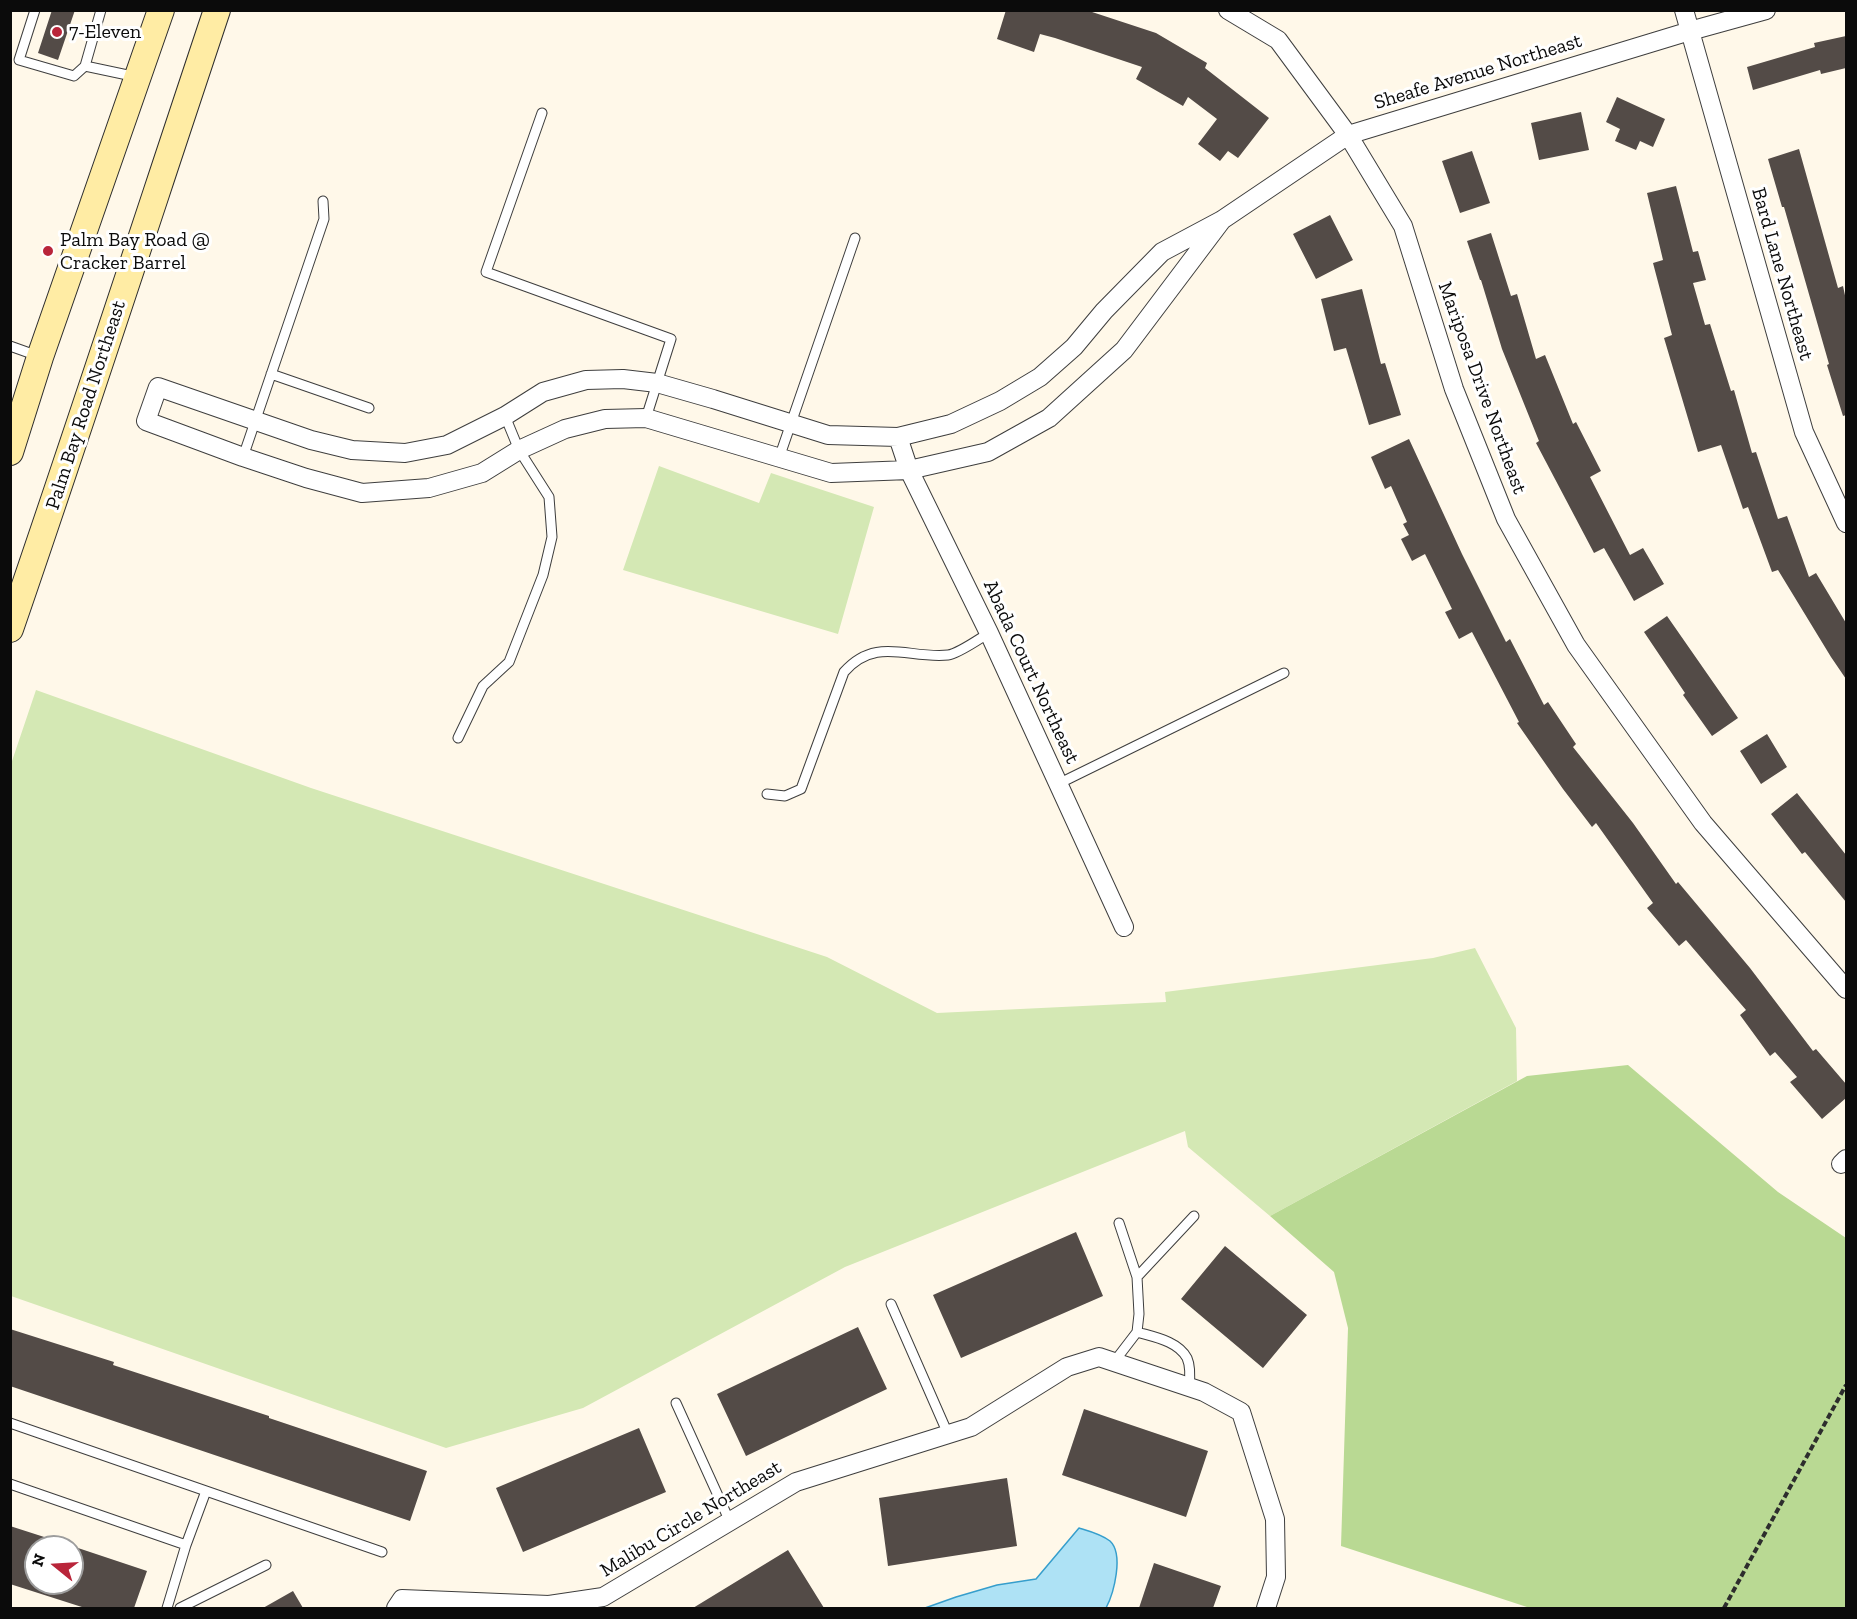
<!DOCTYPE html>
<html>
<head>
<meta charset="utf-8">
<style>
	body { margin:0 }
	#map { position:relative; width:1857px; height:1619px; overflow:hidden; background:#fff8e9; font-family:"Zilla Slab",serif }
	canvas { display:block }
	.frame { position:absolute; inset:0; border:12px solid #0b0b0b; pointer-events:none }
	.north { position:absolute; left:24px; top:1535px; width:60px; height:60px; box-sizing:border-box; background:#fff; border:2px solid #9d9d9d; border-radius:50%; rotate:288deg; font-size:16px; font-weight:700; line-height:24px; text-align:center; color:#0b0b0b }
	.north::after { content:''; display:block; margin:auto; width:21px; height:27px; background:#b9253a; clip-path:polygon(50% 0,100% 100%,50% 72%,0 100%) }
</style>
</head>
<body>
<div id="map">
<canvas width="1857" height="1619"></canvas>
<div class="frame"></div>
<div class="north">N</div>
</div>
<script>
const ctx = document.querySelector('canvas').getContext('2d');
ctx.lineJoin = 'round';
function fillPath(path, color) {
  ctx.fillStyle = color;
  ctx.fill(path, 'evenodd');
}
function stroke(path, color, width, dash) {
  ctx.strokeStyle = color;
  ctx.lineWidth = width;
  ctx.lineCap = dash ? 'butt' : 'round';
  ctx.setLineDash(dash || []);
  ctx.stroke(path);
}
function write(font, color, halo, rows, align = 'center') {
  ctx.font = font + ' "Zilla Slab",serif';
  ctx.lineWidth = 6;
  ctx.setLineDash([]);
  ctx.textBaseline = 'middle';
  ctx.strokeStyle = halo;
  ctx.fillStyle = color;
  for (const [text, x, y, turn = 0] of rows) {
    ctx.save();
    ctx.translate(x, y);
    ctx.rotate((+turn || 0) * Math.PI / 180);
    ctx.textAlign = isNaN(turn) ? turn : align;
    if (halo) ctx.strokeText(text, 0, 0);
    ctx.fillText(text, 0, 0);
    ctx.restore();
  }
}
const green = new Path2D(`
	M659,466L759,503L771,473L874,507L838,634L623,570Z
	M36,690L311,788L827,957L937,1013L1166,1002L1165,992L1433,958L1475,948L1516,1028L1517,1081L1270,1216L1188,1147L1185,1131L845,1267L583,1408L446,1448L11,1296L10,767Z`);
const forest = new Path2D(`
	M1628,1065L1778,1192L1846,1238V1608H1530L1341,1546L1348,1328L1334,1272L1270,1216L1527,1076Z`);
const water = new Path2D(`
	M1079,1528C1089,1531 1101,1534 1110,1541C1124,1554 1114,1593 1106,1608H925L956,1597L997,1585L1036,1579Z`);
const building = new Path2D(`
	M52,10H75L58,60L38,53Z
	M1006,10H1086L1156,33L1207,63L1205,68L1269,118L1238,158L1228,151L1220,161L1198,144L1217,119L1188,97L1183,106L1136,79L1142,67L1055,38L1040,34L1034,52L997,39Z
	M1846,36V68L1821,74L1820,70L1753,90L1747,67L1815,47L1814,43Z
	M1617,97L1665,119L1653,147L1640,141L1636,150L1615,141L1620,129L1606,122Z
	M1581,112L1589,150L1539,160L1531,123Z
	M1799,149L1838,288L1843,286L1846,300V415L1843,416L1827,365L1829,364L1784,207H1782L1768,159Z
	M1472,151L1490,203L1460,213L1442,161Z
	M1676,186L1693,252L1698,251L1706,280L1693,283L1705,325L1710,324L1731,391L1734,390L1752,453L1756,452L1778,519L1787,516L1809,577L1816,573L1846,623V679L1831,657L1778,570L1772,572L1748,507L1743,509L1721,445L1698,452L1664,338L1672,335L1653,263L1663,260L1647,193Z
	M1330,215L1353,260L1316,279L1293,234Z
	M1491,233L1511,296L1517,294L1536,359L1545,355L1573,424L1576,422L1601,471L1590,477L1630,555L1643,548L1664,584L1634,601L1604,548L1594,553L1536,443L1539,441L1502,349L1481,280H1480L1467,241Z
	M1362,289L1381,364L1385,363L1401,415L1369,425L1346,348L1334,351L1321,299Z
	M1409,439L1462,554L1506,642L1510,639L1544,705L1548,702L1576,744L1573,747L1633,823L1676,884L1678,882L1750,968L1813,1051L1816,1049L1846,1084V1098L1822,1119L1790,1082L1797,1077L1775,1052L1770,1056L1740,1015L1746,1010L1686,940L1679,946L1647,908L1653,903L1596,823L1592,827L1563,789L1517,723L1519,722L1472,632L1459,639L1445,612L1452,609L1425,554L1412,561L1401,539L1409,535L1403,524L1407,522L1391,486L1385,489L1371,457Z
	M1667,616L1738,718L1712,736L1683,695L1685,693L1644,632Z
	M1767,734L1787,767L1761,784L1740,751Z
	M1797,793L1846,855V902L1805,852L1802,854L1771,814Z
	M1076,1232L1103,1296L961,1358L933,1295Z
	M1225,1246L1307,1315L1263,1368L1181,1299Z
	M858,1327L887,1389L746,1456L717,1394Z
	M10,1329L114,1362L113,1365L269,1416V1418L427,1471L410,1521L10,1386Z
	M1084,1409L1208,1451L1186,1517L1062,1475Z
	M639,1428L666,1492L523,1552L496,1488Z
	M1007,1478L1017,1546L888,1566L879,1498Z
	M10,1526L66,1544V1547H36V1583H72V1546L147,1571L134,1608H85L10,1584Z
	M788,1550L824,1608H693Z
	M1154,1563L1221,1586L1213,1608H1139Z
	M293,1591L303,1608H263Z`);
const path = new Path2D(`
	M1724,1608L1846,1385`);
const lane = new Path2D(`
	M35,10L19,60L74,76L85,66L137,77
	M85,66L101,10
	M542,113L486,272L671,339L646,418
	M10,346L38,356
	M271,374L369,408
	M243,457L324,219L323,201
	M779,458L855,238
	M458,738L483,686L509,662L543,575L552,537L549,497L519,450L505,416
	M1058,784L1284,673
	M767,794L785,796L801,789L844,672C876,636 908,659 948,655C958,654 979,639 989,633
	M1137,1277L1194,1216
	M891,1304L948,1434
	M1137,1332C1154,1337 1178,1341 1187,1358C1191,1367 1190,1378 1189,1387
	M1114,1362L1137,1332L1139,1314L1137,1277L1119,1223
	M676,1403L730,1522
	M10,1423L382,1552
	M10,1484L186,1545L167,1608
	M186,1545L206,1491
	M180,1608L266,1565`);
const street = new Path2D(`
	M1228,10L1278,40L1348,135L1403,226L1454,389L1506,519L1576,645L1703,823L1846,989
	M1684,10L1804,432L1846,523
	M1222,220L1124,350L1049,418L988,452L909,470L831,473L646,418L605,419L565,429L519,450L482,473L429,488L362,493L306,478L243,457L146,421L158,387L311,440L352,450L405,453L447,445L505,416L543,392L586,380L623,379L657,383L713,399L828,435L898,437L951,424L1000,401L1040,377L1074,347L1104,311L1162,252L1222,220L1348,135L1690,31L1766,10
	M898,437L909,470L989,633L1124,927
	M1841,1164L1846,1159
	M396,1608L402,1599L549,1605L603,1597L796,1482L971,1427L1067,1367L1099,1357L1204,1392L1241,1412L1275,1519L1276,1577L1266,1608`);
const secondary = new Path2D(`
	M10,452L40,357L161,10
	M10,629C81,423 148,217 217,10`);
const markers = [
	[57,32,6,"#b9253a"],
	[48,251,6,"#b9253a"]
];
const poiNames = [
	["7-Eleven",69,32],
	["Palm Bay Road @",60,240],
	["Cracker Barrel",60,263]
];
const streetNames = [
	["Sheafe Avenue Northeast",1478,72,-17],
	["Bard Lane Northeast",1782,274,74],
	["Mariposa Drive Northeast",1482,388,70],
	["Palm Bay Road Northeast",86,405,-72],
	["Abada Court Northeast",1031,672,65],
	["Malibu Circle Northeast",691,1519,-31]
];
fillPath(green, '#d4e8b4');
fillPath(forest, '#b9d993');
fillPath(water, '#aee2f5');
stroke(water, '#369ecc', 1.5);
fillPath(building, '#534b47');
stroke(lane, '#3e3e3e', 11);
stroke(street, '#3e3e3e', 20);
stroke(secondary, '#2d2d2d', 28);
stroke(path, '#2d2d2d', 4, [6, 3]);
stroke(lane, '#fff', 9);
stroke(street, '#fff', 18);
stroke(secondary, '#ffeca4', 26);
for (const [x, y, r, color] of markers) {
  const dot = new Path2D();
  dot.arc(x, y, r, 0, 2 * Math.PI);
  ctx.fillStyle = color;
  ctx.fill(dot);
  stroke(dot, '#fff', 2);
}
write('20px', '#0b0b0b', '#fff', poiNames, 'left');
write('20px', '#0b0b0b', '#fff', streetNames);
</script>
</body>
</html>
